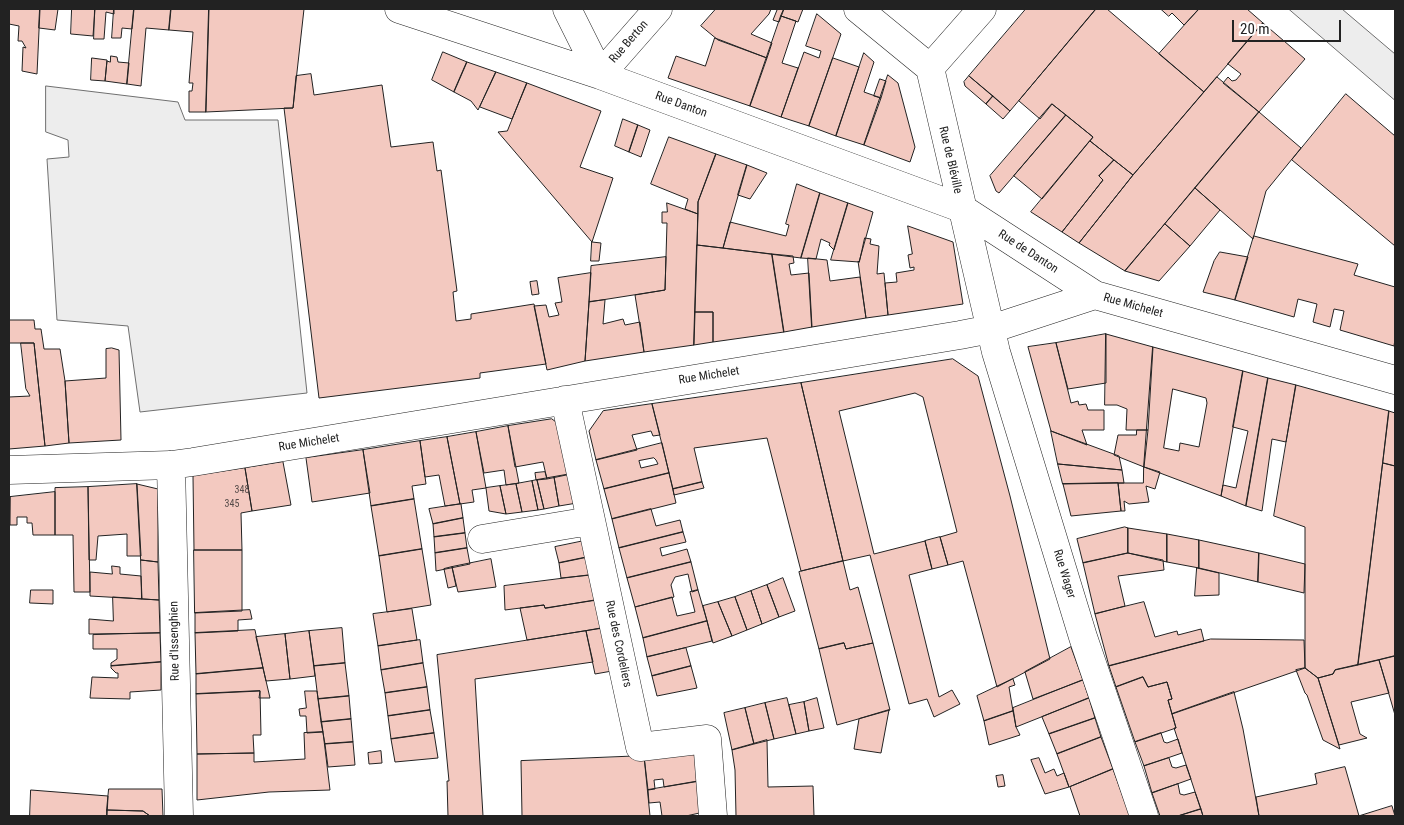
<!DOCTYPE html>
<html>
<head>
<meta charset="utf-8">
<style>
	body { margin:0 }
	#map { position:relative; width:1404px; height:825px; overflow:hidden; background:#fff; font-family:"Roboto Condensed",sans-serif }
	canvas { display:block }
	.frame { position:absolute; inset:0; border:10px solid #222; pointer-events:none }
	.scale { position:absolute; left:1232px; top:20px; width:109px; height:22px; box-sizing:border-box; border:2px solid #222; border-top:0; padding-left:6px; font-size:15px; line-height:18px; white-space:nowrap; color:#222; -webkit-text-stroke:4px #fff; paint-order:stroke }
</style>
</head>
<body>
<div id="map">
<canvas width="1404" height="825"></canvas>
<div class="frame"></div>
<div class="scale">20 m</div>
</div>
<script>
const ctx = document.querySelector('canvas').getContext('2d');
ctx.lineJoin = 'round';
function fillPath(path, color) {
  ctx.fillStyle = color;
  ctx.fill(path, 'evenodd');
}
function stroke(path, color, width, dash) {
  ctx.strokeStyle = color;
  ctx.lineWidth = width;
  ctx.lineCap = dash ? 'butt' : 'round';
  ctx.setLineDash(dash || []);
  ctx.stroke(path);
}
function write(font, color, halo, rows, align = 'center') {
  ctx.font = font + ' "Roboto Condensed",sans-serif';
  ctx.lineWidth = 4;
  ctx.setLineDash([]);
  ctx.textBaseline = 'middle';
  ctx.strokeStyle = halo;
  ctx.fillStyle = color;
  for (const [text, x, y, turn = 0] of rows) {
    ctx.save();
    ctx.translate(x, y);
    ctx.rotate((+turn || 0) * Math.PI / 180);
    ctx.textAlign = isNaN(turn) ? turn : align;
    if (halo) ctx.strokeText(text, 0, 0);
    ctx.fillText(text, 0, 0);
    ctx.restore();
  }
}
const parking = new Path2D(`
	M1289,9H1342L1395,54V100Z
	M46,86L178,102L185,120H278L307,393L140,412L128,326L57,320L47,159L69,157L68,140L46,132Z`);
const building = new Path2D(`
	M9,9H40L37,74L22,71L23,47L26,48L22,41H18L19,26L9,24Z
	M40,9H58L55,30L39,28Z
	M72,9H95L93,36L71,34Z
	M95,9H114V14L106,12L104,39H94Z
	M114,9H134L132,29L122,28L121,38H112Z
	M134,9H171L169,30L146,28L141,86L127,84Z
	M171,9H209L206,112H189V91H192L193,83H189L193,32L169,30Z
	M209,9H304L293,108L206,112Z
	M716,9H771L769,14L751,34L772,43L767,58L718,40L701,26Z
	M774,9H784L779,22L773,20L777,10Z
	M784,9H803L798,22L781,16Z
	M1026,9H1096L1010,111L969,76Z
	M1096,9H1107L1204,92L1133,175L1090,141L1093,137L1052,104L1040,119L1019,101Z
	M1161,9H1199L1184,25L1172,13L1169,16Z
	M1199,9H1247L1263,23L1204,92L1159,54Z
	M817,14L841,34L809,126L781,117L804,52L819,58L821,51L806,46Z
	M781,16L796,21L782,63L798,68L781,117L750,106Z
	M1263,23L1305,59L1259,112L1223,83L1228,77L1232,81L1236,80L1241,74L1228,64Z
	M715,38L767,58L750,106L668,78L676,56L705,66Z
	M443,52L467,62L454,92L432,80Z
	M864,53L874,62L864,92L881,98L864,145L836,136Z
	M111,56L117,57L118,62L129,63L127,84L105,81L107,61L110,62Z
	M92,58L107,60L105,81L91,80Z
	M833,58L859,67L836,136L809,126Z
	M467,62L496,72L478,110L471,101L454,92Z
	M496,72L527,83L512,119L480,107Z
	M311,74L314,95L382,85L391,147L433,142L437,171L441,170L457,291L453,292L456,321L471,319V314L534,304L546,364L480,373V378L319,398L284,108H293L296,76Z
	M888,75L898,83L915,147L910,162L864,145Z
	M969,76L993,96L986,104L965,86L964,82Z
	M1217,77L1259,112L1125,271L1079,243L1133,175Z
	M880,79L886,81L881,98L874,96Z
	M527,83L601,111L580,167L613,178L592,242L498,132L507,131Z
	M1346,94L1395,136V246L1292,160Z
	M993,96L1010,111L1003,119L986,104Z
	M1052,104L1066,115L999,193L996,191L990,176Z
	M1259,112L1301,148L1266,191L1253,239L1195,188Z
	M1066,115L1093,137L1042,199L1014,176Z
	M623,119L638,125L629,152L615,146Z
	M638,125L650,130L641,157L629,152Z
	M669,137L716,154L698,202V214L685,209L688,199L651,184Z
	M1090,141L1114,160L1099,176L1103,180L1062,232L1031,212Z
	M716,154L747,165L723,248L697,245L698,202Z
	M1114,160L1133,175L1079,243L1062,232L1103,180L1099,176Z
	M747,165L767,173L750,199L738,195Z
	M797,184L820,193L801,258L723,248L730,222L786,236L789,225L786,224Z
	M1195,188L1220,210L1190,246L1165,224Z
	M820,193L848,203L834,250L829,245L830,243L821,239L816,259L801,258Z
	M667,203L698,214L694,345L644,352L635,295L665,290L667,223H662V212H667Z
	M848,203L873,212L859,262L831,260Z
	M1165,224L1190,246L1159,281L1125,271Z
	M908,226L953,242L963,304L888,315L885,283L897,282L896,273L914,270V267L910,268L908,255L912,254Z
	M1254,236L1358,264L1354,275L1395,287V339L1394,346L1340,330L1344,311L1334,309L1330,327L1313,322L1317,304L1298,299L1294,317L1235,300Z
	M865,238L871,239L870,244L879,246L877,274L884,273L888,315L866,318L858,261L859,262Z
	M592,242L601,243L599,261H591Z
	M697,245L772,254L784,332L713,342V312H695Z
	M1220,252L1248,257L1235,300L1203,292L1214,261Z
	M772,254L793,256L794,263L789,264L791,275L809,273L812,327L784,332Z
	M666,257L665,290L589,302L591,266Z
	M808,258L827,260L830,281L860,277L866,318L812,327Z
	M591,273L585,361L547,370L534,306L546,305L549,317L559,315L555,303L562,302L558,278Z
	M537,281L539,294L532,295L530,282Z
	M605,300L603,324L623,319L625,325L640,322L644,352L585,361L589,302Z
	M695,312H713V342L694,345Z
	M9,320H34L35,329H41L44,349H60L65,381L69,443L45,446L34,343H9Z
	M1106,334L1153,347L1148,430H1126L1127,409L1117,405H1105Z
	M1106,334V383L1068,389L1056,343Z
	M21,343H34L45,446L9,449V397L30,396L26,389Z
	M1056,343L1071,403L1078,401L1079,405L1086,404L1088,410H1104V430H1082L1087,445L1051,431L1028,347Z
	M1153,347L1243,371L1221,496L1144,467ZM1173,389L1206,398L1207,403L1199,447L1180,443L1179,451L1164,448Z
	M112,348L119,350L121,440L69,443L65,381L106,378V349Z
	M953,359L978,376L1010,496L1050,659L997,687L963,561L948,565L940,537L957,532L923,397L915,393L839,411L874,554L925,541L932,569L909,575L939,697L952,690L960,704L934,717L927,699L909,704L870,555L843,561L801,383Z
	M1243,371L1268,378L1246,506L1221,496L1223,485L1236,488L1248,431L1233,427Z
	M1268,378L1296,385L1286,442L1272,439L1262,511L1246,506Z
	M801,383L843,561L801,571L767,438L694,448L702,482L673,489L652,404Z
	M1296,385L1389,411L1358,665L1335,670L1333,674L1318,678L1305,668V527L1274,516Z
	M652,404L660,435L653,436L651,431L632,435L637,450L596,460L589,431L603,411Z
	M1389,411L1395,413V466L1383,463Z
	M552,419L560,425L571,474L547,479L543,462L515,467L508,426Z
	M508,426L519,483L506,485L504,470L484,473L476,432Z
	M1137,430H1148L1144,467L1114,455L1118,435H1136Z
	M1051,431L1119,456L1122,470L1058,464Z
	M476,432L486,488L472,490L474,502L460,504L447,437Z
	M447,437L460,504L445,506L439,475L425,477L420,441Z
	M420,441L426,484L412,486L414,499L371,506L363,450Z
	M662,443L669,473L604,489L596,460ZM654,458L656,460L658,464L641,468L639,461Z
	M363,450L370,493L312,502L306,458Z
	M283,462L291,505L252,511L245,468Z
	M1383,463L1395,466V656L1358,665Z
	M1058,464L1122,470L1124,483L1063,484Z
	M1144,467L1160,472L1155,489L1146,486L1149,502L1129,504L1124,501L1125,511H1121L1118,483H1143Z
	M245,468L252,511L241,513L242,550H194L193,476Z
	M545,472L547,479L536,480L535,473Z
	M669,473L676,503L612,519L604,489Z
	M571,474L577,503L559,506L554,477Z
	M554,477L559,506L544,509L537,480Z
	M537,480L544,509L538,510L532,481Z
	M532,481L538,510L522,512L516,484Z
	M702,482L704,488L674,495L673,489Z
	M1118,483L1121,511L1071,516L1063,484Z
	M137,484L141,556H127V534L98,536L96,560H89L88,487Z
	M137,484L158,489V562L141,560Z
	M516,484L522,512L506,514L500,486Z
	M500,486L506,514L489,511L486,488Z
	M88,487L90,592H74L73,535H55V488Z
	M55,492V535H33L32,523H27V517H17V525H10V497Z
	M9,497H10L9,551Z
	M414,499L422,549L379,556L371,506Z
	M461,504L463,518L433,524L429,509Z
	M651,509L656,526L680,520L683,532L619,548L612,519Z
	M463,518L465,533L434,537L433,524Z
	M1125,527L1128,528V553L1083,563L1077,539Z
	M1128,528L1167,534V562L1128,553Z
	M683,532L686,542L660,548L662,556L687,549L691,562L627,578L619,548Z
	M465,533L467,548L435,553L434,537Z
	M1167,534L1199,540V568L1167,562Z
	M940,537L948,565L932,569L925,541Z
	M1199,540L1259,553L1258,582L1199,568Z
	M584,541L588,557L559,563L555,547Z
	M467,548L470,564L436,571L435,553Z
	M422,549L431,605L387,612L379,556Z
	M194,550H242V611L195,613Z
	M1128,553L1163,560L1164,570L1118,576L1125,606L1095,614L1083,563Z
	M1259,553L1305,564L1304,593L1258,582Z
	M588,557L591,575L561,578L559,563Z
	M491,559L496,587L458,592L452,567Z
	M141,560L158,562L159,600L142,599Z
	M843,561L850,590L858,587L873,643L846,649L844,643L819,649L799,572Z
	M691,562L698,590L692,592L688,574L675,577L671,585L674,597L635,607L627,578Z
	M112,566L120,567V574L141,576L142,599L90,596V572L112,574Z
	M452,567L456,586L448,588L444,569Z
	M1197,568L1219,573V595L1195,596Z
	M591,575L597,600L545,608L544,605L505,610L504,586Z
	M783,578L795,611L779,617L767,585Z
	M767,585L779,617L762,624L751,591Z
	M31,590H53V604L30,603Z
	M698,590L707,621L643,638L635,607L672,597L677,616L695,612L690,592Z
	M751,591L762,624L747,630L735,597Z
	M113,597L159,600L160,633L89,634V619L113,621Z
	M735,597L747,630L732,636L718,602Z
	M597,600L603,628L527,640L520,608L544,605L545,608Z
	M718,602L732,636L713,643L703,606Z
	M1144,602L1155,637L1177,631L1178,635L1201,629L1204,641L1109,666L1095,614Z
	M412,609L417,640L378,646L373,614Z
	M250,610L252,619L238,620V631L195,633V613Z
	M707,621L712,641L647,657L643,638Z
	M342,628L345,663L314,666L309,631Z
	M603,628L612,671L595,674L586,631Z
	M255,630L263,668L196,674L195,633Z
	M309,631L315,676L290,679L285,634Z
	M586,631L593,662L475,679L483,816H448L447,781H449L437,655Z
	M160,633L161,662L111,666V663L117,659V649H93V635Z
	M285,634L290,679L266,681L256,637Z
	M1211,639L1304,640L1305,668L1172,714L1168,700L1172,699L1167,682L1148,687L1143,677L1116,687L1109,666Z
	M420,640L423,663L381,670L378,646Z
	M844,643L846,649L873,643L890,710L837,725L819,649Z
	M1071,647L1083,680L1033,699L1025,672Z
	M686,648L691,666L652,676L647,657Z
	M1395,656V715L1379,660Z
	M1379,660L1389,693L1351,702L1360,734L1367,738L1339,745L1318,678L1333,674L1335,670Z
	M161,662V690L130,692V699L90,698L92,677L118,678V673H116L111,668V666Z
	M345,663L349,696L318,699L314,666Z
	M423,663L427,687L385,693L381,670Z
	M691,666L697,688L657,696L652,676Z
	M263,668L270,698H259L260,691L196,694V674Z
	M1305,668L1318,678L1340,749L1323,740L1307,695L1305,693L1296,670Z
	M1143,677L1148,687L1167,682L1172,699L1168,700L1176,728L1135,742L1116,687Z
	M1013,679L1015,685L1009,687L1013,711L984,721L977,696Z
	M1083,680L1089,698L1016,727L1013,708Z
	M427,687L430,710L388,716L385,693Z
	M260,691L261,735H253L254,753L197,754L196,694Z
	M305,691H317L323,732L307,733L306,716H300L299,709L306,708Z
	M1234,692L1243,729L1259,816H1203L1174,728H1176L1172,714Z
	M349,696L351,719L321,722L318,699Z
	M787,698L796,734L774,739L765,703Z
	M817,698L824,728L809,731L804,702Z
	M1089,698L1095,718L1049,734L1042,717Z
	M804,702L809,731L796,734L789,705Z
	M765,703L774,739L754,744L745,708Z
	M745,708L754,744L732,750L724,713Z
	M430,710L434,733L391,739L388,716Z
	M889,710L881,753L854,749L859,719Z
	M1013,711L1016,727L1020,735L989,745L984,721Z
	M1095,718L1101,737L1057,754L1049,734Z
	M351,719L353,742L325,744L321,722Z
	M323,732L330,790L269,792L197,800V754L254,753V762L305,759L304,733Z
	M434,733L438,758L395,762L391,739Z
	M1161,733L1164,742L1167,743L1178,739L1182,753L1144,766L1135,742Z
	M1101,737L1113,769L1069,787L1057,754Z
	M767,740L768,787L813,786L814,816H736L735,770L732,750Z
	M353,742L355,765L328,767L325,744Z
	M381,751L382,763L369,764L368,753Z
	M689,751L696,756L700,781L664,787L663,779L654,780L655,789L648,790L644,756Z
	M644,756L650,816H522L521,761Z
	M1039,758L1045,773L1054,769L1057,776L1064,773L1069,787L1045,794L1031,760Z
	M1169,758L1172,767L1176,768L1186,765L1191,779L1152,793L1144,766Z
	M1345,767L1359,816H1259L1256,797L1317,784L1315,774Z
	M1113,769L1130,816H1080L1070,787Z
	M1003,775L1005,786L998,787L996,776Z
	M700,781L704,812L686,816H662L660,802L649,803L648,790Z
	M1178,784L1180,794L1184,795L1195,792L1201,809L1178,816H1160L1152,793Z
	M109,789H162L163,816H150L143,811L107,810Z
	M31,790L108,796L107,816H30Z
	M1392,806L1395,816H1359Z
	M1201,809L1203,816H1178Z
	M107,810L143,811L150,816H107Z`);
const minor = new Path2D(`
	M399,9L600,75L961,208L1095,295
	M567,9L600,75L658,9
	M858,9L930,68
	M982,9L930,68L996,352L1083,637L1144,816
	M565,400L640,747L707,739L713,816
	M171,465L179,816
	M9,470L171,465L193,462L960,335L991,329L1095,295L1395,380
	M482,539L590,521`);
const numberNames = [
	["348",242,490],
	["345",232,504]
];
const streetNames = [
	["Rue Berton",629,42,-49],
	["Rue Danton",681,105,20],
	["Rue de Bléville",950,160,77],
	["Rue de Danton",1028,252,33],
	["Rue Michelet",1133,306,16],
	["Rue Michelet",709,376,-9],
	["Rue Michelet",309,443,-9],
	["Rue Wager",1064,574,73],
	["Rue d'Issenghien",175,641,-91],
	["Rue des Cordeliers",618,644,78]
];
fillPath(parking, '#ededed');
stroke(parking, '#6f6f6f', 1);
fillPath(building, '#f3c9c0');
stroke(building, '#222', 1);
stroke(minor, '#222', 29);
stroke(minor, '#fff', 28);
write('10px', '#564c4a', null, numberNames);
write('12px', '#222', '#fff', streetNames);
</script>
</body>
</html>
